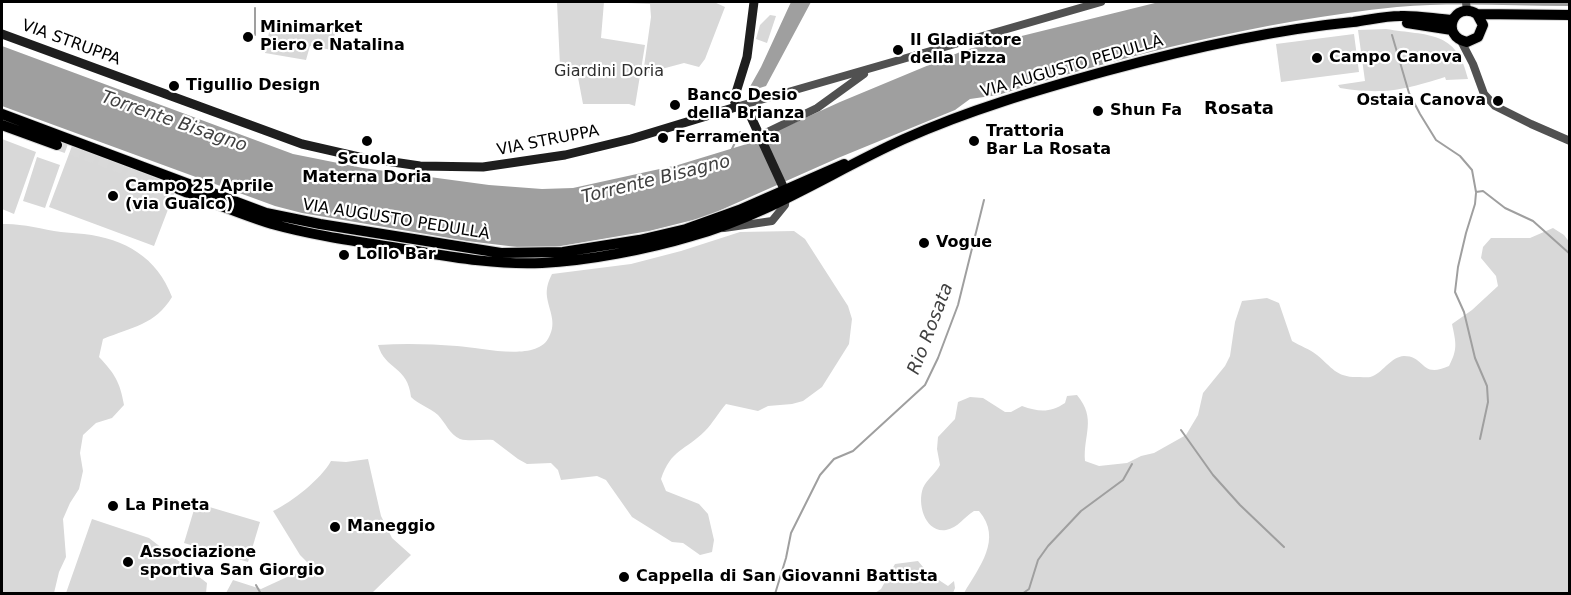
<!DOCTYPE html>
<html>
<head>
<meta charset="utf-8">
<style>
	body { margin:0 }
	#map { position:relative; width:1571px; height:595px; overflow:hidden; background:#fff; font-family:"DejaVu Sans",sans-serif }
	canvas { display:block }
	.frame { position:absolute; inset:0; border:3px solid #000; pointer-events:none }
</style>
</head>
<body>
<div id="map">
<canvas width="1571" height="595"></canvas>
<div class="frame"></div>
</div>
<script>
const ctx = document.querySelector('canvas').getContext('2d');
ctx.lineJoin = 'round';
function fillPath(path, color) {
  ctx.fillStyle = color;
  ctx.fill(path, 'evenodd');
}
function stroke(path, color, width, dash) {
  ctx.strokeStyle = color;
  ctx.lineWidth = width;
  ctx.lineCap = dash ? 'butt' : 'round';
  ctx.setLineDash(dash || []);
  ctx.stroke(path);
}
function write(font, color, halo, rows, align = 'center') {
  ctx.font = font + ' "DejaVu Sans",sans-serif';
  ctx.lineWidth = 4.5;
  ctx.setLineDash([]);
  ctx.textBaseline = 'middle';
  ctx.strokeStyle = halo;
  ctx.fillStyle = color;
  for (const [text, x, y, turn = 0] of rows) {
    ctx.save();
    ctx.translate(x, y);
    ctx.rotate((+turn || 0) * Math.PI / 180);
    ctx.textAlign = isNaN(turn) ? turn : align;
    if (halo) ctx.strokeText(text, 0, 0);
    ctx.fillText(text, 0, 0);
    ctx.restore();
  }
}
const green = new Path2D(`
	M557,2H714L725,7L705,59L699,67L684,63L643,74L651,17L650,4L604,2L601,38L645,45L635,106L629,104H583L576,67L560,66Z
	M770,15L776,16L767,43L756,39L760,25Z
	M271,22L336,27L332,50L310,46L306,60L265,53Z
	M1386,29C1428,36 1457,30 1468,79L1446,80L1445,77C1403,90 1385,95 1340,88L1338,85L1365,81L1358,30Z
	M1354,34L1359,72L1281,82L1276,44Z
	M2,139L36,152L14,214L2,209Z
	M72,146L177,186L154,246L49,207Z
	M37,157L60,165L45,208L23,201Z
	M2,224C21,223 41,229 61,232C68,233 76,233 84,234C125,239 157,257 172,297C155,325 132,327 103,339L99,357C115,374 120,382 124,405L112,418L96,423L83,435L80,453L83,471L79,489L70,503L63,519L66,557L59,572L54,593H2Z
	M1553,228L1564,235L1570,243L1569,593H964C979,567 1003,539 979,511H974C964,517 958,528 946,530C925,533 917,504 923,488C927,479 936,473 940,465L937,449L938,437L955,419L958,402L970,397L983,398L1005,412H1011L1022,406C1039,412 1050,413 1065,403L1067,396L1077,395C1097,419 1083,435 1085,461L1099,466L1127,463L1141,456L1154,453L1186,435L1198,415L1203,393L1225,366L1230,356L1235,322L1242,301L1267,298L1279,303L1292,341C1300,346 1310,349 1317,355C1333,368 1336,378 1360,377C1364,377 1370,378 1373,376C1384,371 1391,357 1404,356C1426,356 1420,379 1449,366C1458,349 1456,343 1452,324L1472,310L1498,286L1496,276L1481,258L1483,247L1491,238H1530Z
	M794,231L805,239L848,306L852,319L849,344L822,387L803,401L792,404L768,406L758,411L726,404C718,413 713,423 705,431C685,451 671,449 661,479L666,491L699,504L708,514L714,540L712,552L700,555L683,543L672,542L632,517L606,480L597,476L561,480L558,470L551,463L527,464L518,459L493,440C482,439 470,442 460,439C450,435 445,422 438,415C429,407 419,405 411,397C408,366 385,370 378,345C405,343 431,344 457,346C479,347 537,363 549,337C557,322 549,311 547,297C546,288 548,282 552,274L631,264L681,251L740,232Z
	M368,459L381,516L392,538L411,555L372,593H226L233,580L261,589L311,566L300,555L273,511C292,502 321,479 331,461L346,462Z
	M196,503L260,522L248,562L184,543Z
	M92,519L149,538L207,583L206,593H66Z
	M918,561L928,573L948,586L954,581L955,588L953,593H875L881,589L895,564Z`);
const water = new Path2D(`
	M791,2H811L766,86L747,92L761,67Z
	M1159,2H1570L1569,6C1512,6 1454,2 1397,7C1261,21 1128,55 998,95L970,99L955,110L838,158L705,217L649,231L555,247H517L467,241L302,213L275,206L2,106V46L293,154L363,168L489,185L542,189L573,188L678,165L750,143L840,102L965,50Z`);
const stream = new Path2D(`
	M255,8V35
	M1392,35L1409,93L1420,114L1436,140L1460,156L1472,170L1476,192L1483,191L1505,208L1533,221L1570,254
	M731,151L740,132
	M1476,193L1475,204L1466,233L1458,267L1455,292L1464,312L1475,358L1487,386L1488,402L1480,439
	M1181,430L1213,475L1240,505L1284,547
	M256,585L261,594
	M775,594L786,558L791,533L820,475L834,459L853,451L925,385L938,358L958,305L984,200
	M1022,594L1029,589L1038,560L1048,546L1081,511L1123,480L1132,464`);
const primaryTunnel = new Path2D(`
	M57,145L178,189`);
const tertiary = new Path2D(`
	M1466,2L1467,11
	M1461,41L1473,64L1484,94L1495,106L1531,124L1570,141
	M736,107L1101,2
	M759,136L817,108L864,74
	M724,228L772,221L785,205L786,194`);
const secondary = new Path2D(`
	M2,34L302,144L359,157L420,166L483,167L565,155L631,139L736,107
	M736,107L734,99L747,57L754,2
	M736,107L743,109L751,117L785,191`);
const primary = new Path2D(`
	M1477,14L1483,25L1478,37L1467,42C1439,36 1454,0 1477,14L1570,15
	M1407,23L1452,30
	M2,114L266,213L320,224L501,253L563,252L639,240L686,229L739,210L844,164
	M2,125L57,145
	M178,189C209,201 240,214 272,224C319,237 368,243 416,251C457,258 500,265 542,263C587,261 649,249 692,236C768,215 833,171 904,139C969,110 1037,90 1106,71C1187,49 1269,30 1353,22C1369,20 1384,16 1400,16C1417,15 1435,19 1453,20`);
const markers = [
	[248,37,6,"#000"],
	[898,50,6,"#000"],
	[1317,58,6,"#000"],
	[174,86,6,"#000"],
	[1498,101,6,"#000"],
	[675,105,6,"#000"],
	[1098,111,6,"#000"],
	[663,138,6,"#000"],
	[367,141,6,"#000"],
	[974,141,6,"#000"],
	[113,196,6,"#000"],
	[924,243,6,"#000"],
	[344,255,6,"#000"],
	[113,506,6,"#000"],
	[335,527,6,"#000"],
	[128,562,6,"#000"],
	[624,577,6,"#000"]
];
const poiNames = [
	["Minimarket",260,28],
	["Piero e Natalina",260,46],
	["Il Gladiatore",910,41],
	["della Pizza",910,59],
	["Campo Canova",1329,58],
	["Tigullio Design",186,86],
	["Banco Desio",687,96],
	["della Brianza",687,114],
	["Ostaia Canova",1486,101,"right"],
	["Shun Fa",1110,111],
	["Trattoria",986,132],
	["Bar La Rosata",986,150],
	["Ferramenta",675,138],
	["Scuola",367,160,"center"],
	["Materna Doria",367,178,"center"],
	["Campo 25 Aprile",125,187],
	["(via Gualco)",125,205],
	["Vogue",936,243],
	["Lollo Bar",356,255],
	["La Pineta",125,506],
	["Maneggio",347,527],
	["Associazione",140,553],
	["sportiva San Giorgio",140,571],
	["Cappella di San Giovanni Battista",636,577]
];
const streetNames = [
	["VIA STRUPPA",71,43,20],
	["VIA AUGUSTO PEDULLÀ",1072,67,-16],
	["VIA STRUPPA",548,141,-11],
	["VIA AUGUSTO PEDULLÀ",396,220,9]
];
const parkNames = [
	["Giardini Doria",609,72]
];
const neighbourhoodNames = [
	["Rosata",1239,109]
];
const waterNames = [
	["Torrente Bisagno",174,122,19],
	["Torrente Bisagno",656,180,-14],
	["Rio Rosata",931,329,-69]
];
fillPath(green, '#d8d8d8');
fillPath(water, '#9f9f9f');
stroke(stream, '#9f9f9f', 2);
stroke(primaryTunnel, '#d9d9d9', 10, [10, 5]);
stroke(primary, '#dbdbdb', 12);
stroke(tertiary, '#515151', 8);
stroke(secondary, '#1e1e1e', 9);
stroke(primary, '#000', 10);
for (const [x, y, r, color] of markers) {
  const dot = new Path2D();
  dot.arc(x, y, r, 0, 2 * Math.PI);
  ctx.fillStyle = color;
  ctx.fill(dot);
  stroke(dot, '#fff', 2);
}
write('bold 16px', '#000', '#fff', poiNames, 'left');
write('16px', '#000', '#fff', streetNames);
write('16px', '#2f2f2f', '#fff', parkNames);
write('bold 18px', '#000', '#fff', neighbourhoodNames);
write('italic 18px', '#404040', '#fff', waterNames);
</script>
</body>
</html>
